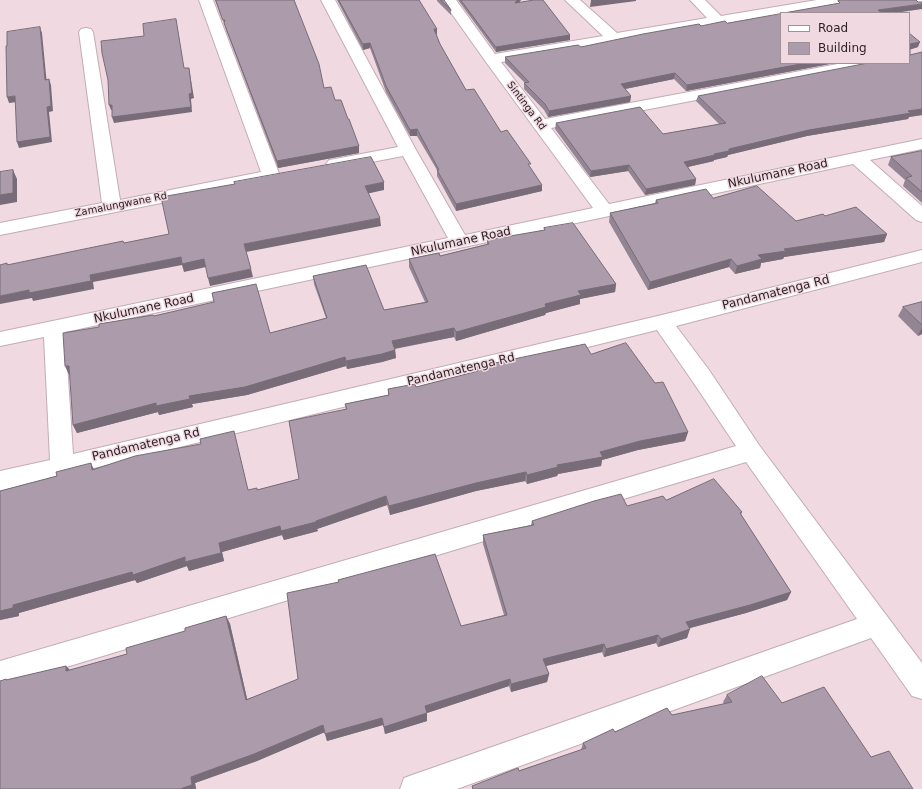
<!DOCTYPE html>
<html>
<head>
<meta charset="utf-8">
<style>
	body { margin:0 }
	#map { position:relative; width:922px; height:789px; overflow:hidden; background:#f1d9e2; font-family:"DejaVu Sans",sans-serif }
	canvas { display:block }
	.legend { position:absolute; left:780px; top:12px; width:130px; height:52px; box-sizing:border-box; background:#f1d9e2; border:1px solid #a29097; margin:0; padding:5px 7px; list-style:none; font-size:12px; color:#2c2327 }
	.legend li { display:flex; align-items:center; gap:8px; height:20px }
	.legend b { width:20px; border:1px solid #a29097 }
</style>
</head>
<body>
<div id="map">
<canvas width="922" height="789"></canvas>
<ul class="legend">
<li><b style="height:5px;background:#fff"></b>Road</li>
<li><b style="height:11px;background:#ab9bab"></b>Building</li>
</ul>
</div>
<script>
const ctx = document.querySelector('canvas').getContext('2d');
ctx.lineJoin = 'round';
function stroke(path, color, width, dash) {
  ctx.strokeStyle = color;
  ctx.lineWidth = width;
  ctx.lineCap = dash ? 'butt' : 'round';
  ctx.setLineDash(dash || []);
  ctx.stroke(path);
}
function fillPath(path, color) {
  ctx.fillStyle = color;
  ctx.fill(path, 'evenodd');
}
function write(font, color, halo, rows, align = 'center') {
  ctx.font = font + ' "DejaVu Sans",sans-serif';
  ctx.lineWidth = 3;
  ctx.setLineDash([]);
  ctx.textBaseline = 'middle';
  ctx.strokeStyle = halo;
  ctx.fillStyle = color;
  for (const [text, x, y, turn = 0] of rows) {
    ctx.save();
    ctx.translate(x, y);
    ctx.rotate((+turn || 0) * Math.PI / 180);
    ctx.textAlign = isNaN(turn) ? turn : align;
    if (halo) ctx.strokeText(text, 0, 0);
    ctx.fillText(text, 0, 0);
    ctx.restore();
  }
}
const minor = new Path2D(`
	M199,0H213L280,176L277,180L0,235V223L102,203L79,32L81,29L86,28L91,29L93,32L120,200L261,172Z
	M321,0H335L416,150L465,235L593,208L486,62L442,0H456L495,54L603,36L565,0H580L617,33L707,18L690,0H705L721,16L817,0H848L846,3L841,4L781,13V14L501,62L545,119L843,63H874L872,66L867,67L551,128L609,204L922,139V149L870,160L922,206V222L916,220L853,164L65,332L73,454L662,315L922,250V262L676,326L709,370L759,445L922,663V699L912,696L871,638L457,789H400L404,778L415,774L857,619L746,462L0,687V661L736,446L693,382L657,330L0,491V471L50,460L44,337L0,346V332L448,238L403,156L335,169L329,168L326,164L329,160L335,159L398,147Z
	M910,0H922V7L917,6Z`);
const wall = new Path2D(`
	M215,0H294L324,88L335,100L359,153L278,168L226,30L225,26Z
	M337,0H419L437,34L436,35L440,44L466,90L530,167L542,191L456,211L437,176V170L417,136H410L386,92L370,48L363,50Z
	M437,0H444L451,10V15L437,1Z
	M458,0H521L519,2L570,35V40L496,52Z
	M701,26L781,63H835L686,91L674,79L625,89L631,96L630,102L548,117L544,110L524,89V83H525L505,63V57L581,47Z
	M909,33L918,47L910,49V55L922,52V115L909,117L908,119L807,136L728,155L727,157L714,160V161L688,167L696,179L695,185L645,195L628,171L590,177L555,129L556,123L663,134L719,124L696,101L698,96L909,63Z
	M922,151V203L903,186L905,180L888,165L891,157Z
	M713,198L796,221L825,216L887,234L884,242L784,257L783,259L761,263L760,268L735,274L729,267L648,290L609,222L610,213L655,203L656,200Z
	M544,228L616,284L615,292L580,299V304L546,313L545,315L460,340L456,341L454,337L395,349L396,358L382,362L347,369L346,366L247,395L192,404L193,407L159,415L158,412L77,433L73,425L154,316L270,333L326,318L314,284L313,276L384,310L425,302L409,267V259L440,256L487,244V240L544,231Z
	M922,302V334L918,336L898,316L903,307Z
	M591,354L688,432L685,441L638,450L602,460L601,466L558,474L557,476L527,484L525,481L476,491L390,515L387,505L317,529L318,531L284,540L282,535L222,552L224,561L189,571L187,566L137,583L135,580L19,613V616L0,620V491L57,476L94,469L236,440L248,490H257L299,479L346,410L345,404L388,395V389L416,387L476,372V367Z
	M666,500L742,512L741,515L791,592L787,600L746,613L689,628L687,638L658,647L656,643L604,657L602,652L546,666L549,674L547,682L511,692L509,686L427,713V721L385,734L383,725L327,741L325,732L257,761L195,783L196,789H0L6,679L7,680L66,666L70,670L127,654L185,631L226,616L230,624L247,699L461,626L504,615L483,544V535L531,525L532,521Z
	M727,695L782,703L871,757L472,789V786L581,750L583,743L615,732L672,715L724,704L723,702Z`);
const shadedWall = new Path2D(`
	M517,0H521L514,8L515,3Z
	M591,0H636V1L590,7Z
	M922,4V9L895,13H877L878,10Z
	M40,27L42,33L47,85L45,80Z
	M434,29H437V34L434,35Z
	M570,35V40L496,52V47Z
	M920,42L918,47L909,50L910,44Z
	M370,43V48L363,50V44Z
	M806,63H835L686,91L687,85Z
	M189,68L194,98L191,99L192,112L114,123L112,117Z
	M675,73L674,79L620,90L621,84Z
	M49,79L51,85L53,111L49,112L52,142L19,148L17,142L47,107Z
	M15,96L17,102L9,103L7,97Z
	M631,96L630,102L548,117L549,111Z
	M109,105H112L114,110H111Z
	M922,105V115L909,117L908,119L807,136L728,155L727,157L714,160V161L683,168L684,162L714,154L729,149L809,130Z
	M417,129V136H410V130Z
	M359,146V153L278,168L277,161Z
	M629,165L628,171L590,177L591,171Z
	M13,170L17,179V202L0,205V195Z
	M696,179L695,185L645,195L646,189Z
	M384,182V190L366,194L365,186Z
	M542,185V191L456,211V204Z
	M380,218L381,226L246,252L244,244Z
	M887,234L884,242L784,257L783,259L761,263L760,268L735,274L737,266L758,255L784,249Z
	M181,257L204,259L206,267L184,272L182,265L93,282L94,289L33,301L32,298L0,304V296L29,290L90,275Z
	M731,259L729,267L648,290L650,282Z
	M251,269L253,277L210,286L208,278Z
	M616,284L615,292L580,299V304L546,313L545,315L456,341V332L545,304L578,291Z
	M922,327V334L918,336Z
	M454,328V337L392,349V341Z
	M395,350L396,358L382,362L347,369L346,361Z
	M345,357L346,366L247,395L192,404L189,396Z
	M65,366H69V375Z
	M190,399L193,407L159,415L158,412L77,433L73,425L156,403Z
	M688,432L685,441L638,450L602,460L601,466L558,474L557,476L527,484V475L600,452L640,441Z
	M91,463L95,472L92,470Z
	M526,472L525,481L476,491L390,515L389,506L476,483Z
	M386,496L387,505L317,529L318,531L284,540L282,535L222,552L224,561L189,571L187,566L137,583L135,580L19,613V616L0,620V611L13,605L219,543L280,526L316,521Z
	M791,592L787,600L746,613L683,630L686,622Z
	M226,616L230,624L249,707L246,700Z
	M690,629L687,638L658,647L661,639Z
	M658,635L656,643L604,657L606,649Z
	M604,644L602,652L542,667L543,659Z
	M66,666L72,673L66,671Z
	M549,674L547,682L511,692V684Z
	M510,679L509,686L427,713V721L385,734L384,727L425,706Z
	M382,718L383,725L327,741L325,734Z
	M323,725L325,732L257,761L195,783L196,789H180L191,777Z`);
const building = new Path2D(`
	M216,0H294L319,64L324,88L331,87L335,100H341L348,119H349L359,146L277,161L224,23L225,20H223Z
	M339,0H419L437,29H434L440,44L466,90L474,89L501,132L507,130L531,164H528L542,185L456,204L437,170H439L417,129L410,130L386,86L370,43L363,44Z
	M441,0H444L451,10Z
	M461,0H517L515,3L534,0H543L570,35L496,47Z
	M842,0H916L918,2H922V4L878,10L882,13H784L840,3L838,1Z
	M781,14V63H806L687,85L675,73L621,84L631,96L549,111L545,104L524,83L529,82L505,57L578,45L581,47L643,34L699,24L701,26L725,21L727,23Z
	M176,19L184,68H189L192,93L189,94L191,107L112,117V105H109L108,80L102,53L101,41L144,36L143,24Z
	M40,27L45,80L49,79L51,106L47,107L50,137L17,142L15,96L7,97L6,46H7V32Z
	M909,33L920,42L910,44V55L922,52V109L908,111L911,113L809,130L729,149V151L714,154L715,155L684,162L696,179L646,189L629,165L591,171L556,123L640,107L663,134L726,123L698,96L868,63H909Z
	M922,151V192L906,178L912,176L891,157Z
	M371,157L384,182L365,186L380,218L244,244L251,269L208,278L204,259L182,264L181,257L90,275L91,281L29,293V290L0,296V265L7,263V265L123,241L124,243L169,234L161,197L235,184L234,182Z
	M13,170V193L0,195V172Z
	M757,186L796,221L823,214L825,216L856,207L887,234L784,249L786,251L758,255L762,259L737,266L731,259L650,282L610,213L658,203L656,200L706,189L713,198Z
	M573,223L616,284L578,291L581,295L545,304L546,307L460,331L456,332L454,328L392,341L395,350L382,354L346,361L345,357L245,387L189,396L190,399L156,406V403L73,425L69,366H65L63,333L99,327V324L153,315L154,316L214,302L212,293L256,284L270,333L327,318L313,276L366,265L384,310L428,302L409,259L439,253L440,256L489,244L487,240L545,230L544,228Z
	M922,302V325L903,307Z
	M626,343L655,383L663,382L688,432L640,441L600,452L603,457L557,465L558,467L527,475L526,472L476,483L389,506L386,496L316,521V522L281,531L280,526L219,543L221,553L185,562V557L133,575L132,572L13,605V608L0,611V491L57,476L56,472L91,463L92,470L135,456L201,444L200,439L234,431L248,490L257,488V490L299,479L289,421L347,409L345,404L389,395L388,389L415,384L416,387L478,371L476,367L585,344L591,354Z
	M714,479L742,512L740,513L791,592L750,605L686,622L690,629L661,639L658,635L606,649L604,644L543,659L549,674L511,684L510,679L425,706L427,713L384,727L382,718L325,734L323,725L254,754L191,777L192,785L180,789H0V681L6,679V680L66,666V671L127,654L126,648L185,631V628L226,616L246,700L298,679L287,593L339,582L338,580L435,554L461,626L507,615L483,535L534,525L532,521L594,501L621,494L627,506L663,496L666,500Z
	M762,676L782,703L824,687L871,757L889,751L913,789H473L472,786L518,768L519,771L586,748L583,743L613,729L615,732L667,708L672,715L732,702L727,695Z`);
const farStreetnames = [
	["Sintinga Rd",526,106,53],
	["Zamalungwane Rd",121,205,-11]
];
const streetNames = [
	["Nkulumane Road",778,174,-12],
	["Nkulumane Road",461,242,-12],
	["Pandamatenga Rd",776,293,-14],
	["Nkulumane Road",144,309,-12],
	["Pandamatenga Rd",461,370,-13],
	["Pandamatenga Rd",146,445,-13]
];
stroke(minor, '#c2acb5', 2);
fillPath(minor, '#fff');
fillPath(wall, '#938593');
fillPath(shadedWall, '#786c78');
fillPath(building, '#ab9bab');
stroke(building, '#786c78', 1);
write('10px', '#2c2327', '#f1d9e2', farStreetnames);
write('12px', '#2c2327', '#f1d9e2', streetNames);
</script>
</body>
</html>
